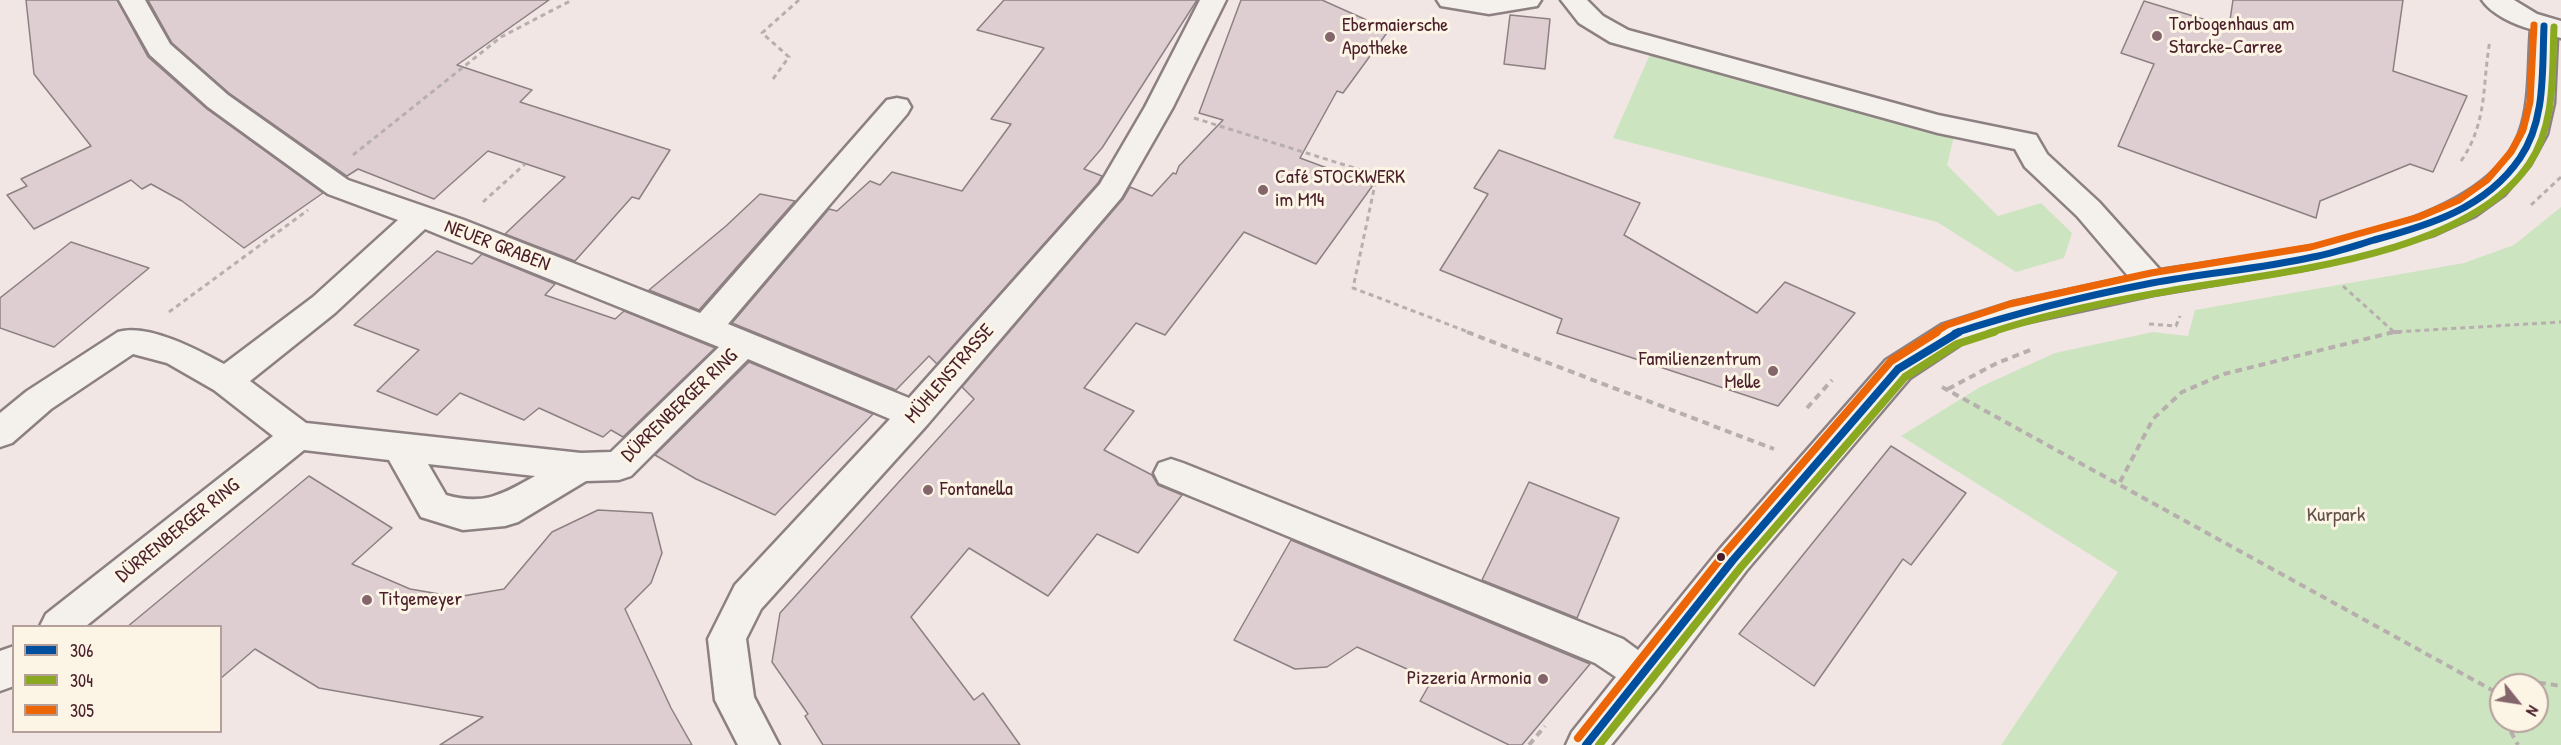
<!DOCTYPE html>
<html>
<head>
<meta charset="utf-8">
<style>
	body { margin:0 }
	#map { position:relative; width:2561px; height:745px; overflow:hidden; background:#f1e6e4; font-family:"Patrick Hand",sans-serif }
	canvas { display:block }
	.legend { position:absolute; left:12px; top:625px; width:210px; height:108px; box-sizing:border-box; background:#fcf5e5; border:2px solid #b59f9b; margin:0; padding:8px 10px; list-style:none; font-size:18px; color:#4a1f2b }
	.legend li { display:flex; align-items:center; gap:12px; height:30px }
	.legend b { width:30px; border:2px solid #b59f9b }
	.north { position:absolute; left:2489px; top:673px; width:60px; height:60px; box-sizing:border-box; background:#fcf5e5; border:2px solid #b59f9b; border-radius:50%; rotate:120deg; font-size:16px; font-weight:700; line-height:24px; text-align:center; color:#4a1f2b }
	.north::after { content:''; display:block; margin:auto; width:21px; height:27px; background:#84656c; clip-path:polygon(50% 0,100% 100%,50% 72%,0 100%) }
</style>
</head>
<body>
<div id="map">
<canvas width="2561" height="745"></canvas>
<ul class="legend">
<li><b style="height:8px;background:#004f9f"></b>306</li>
<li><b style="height:8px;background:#8aa921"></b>304</li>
<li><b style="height:8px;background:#ec6608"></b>305</li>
</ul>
<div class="north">N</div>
</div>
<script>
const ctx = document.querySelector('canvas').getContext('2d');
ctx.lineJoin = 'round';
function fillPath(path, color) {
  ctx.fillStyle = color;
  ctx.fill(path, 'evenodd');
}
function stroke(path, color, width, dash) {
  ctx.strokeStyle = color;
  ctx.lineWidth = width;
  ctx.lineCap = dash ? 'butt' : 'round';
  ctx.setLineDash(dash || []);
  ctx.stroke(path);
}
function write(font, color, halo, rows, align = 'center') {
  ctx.font = font + ' "Patrick Hand",sans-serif';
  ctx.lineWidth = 6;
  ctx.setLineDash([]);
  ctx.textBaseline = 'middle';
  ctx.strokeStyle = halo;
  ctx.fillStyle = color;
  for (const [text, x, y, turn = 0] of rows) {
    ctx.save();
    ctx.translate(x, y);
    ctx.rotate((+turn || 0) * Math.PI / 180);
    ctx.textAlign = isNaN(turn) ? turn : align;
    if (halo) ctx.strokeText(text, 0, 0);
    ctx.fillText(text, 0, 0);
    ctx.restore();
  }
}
const green = new Path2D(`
	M1651,52L1954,136L1947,165L1998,216L2041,203L2072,233L2064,258L2016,272L1937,222L1613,138Z
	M2561,207V745H2001L2118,572L1901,436L1980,387L2055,353L2153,332L2188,336L2195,310L2464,263L2514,245ZM2501,685H2537V721H2501Z`);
const building = new Path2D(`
	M26,0H117L148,57L207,109L323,193L244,248L182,201L151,184L142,189L131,180L34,229L7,195L27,186L21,179L91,146L34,74Z
	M148,0H549L457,65L532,90L520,102L670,150L639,199L632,197L575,261L505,234L565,177L488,151L434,199L358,169L347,176L229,93L172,43Z
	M1004,0H1197L1102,148L1084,169L1102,176L1098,183L937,364L929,356L896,390L732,323L829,209L837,211L870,181L880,185L892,172L962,191L1011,124L991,119L1044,48L977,30Z
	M1241,0H1322L1389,30L1343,93L1337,91L1300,158L1373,185L1316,264L1244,232L1165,335L1136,323L1084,388L1134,411L1104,450L1152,475L1158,485L1182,495L1138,553L1097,534L1048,596L969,548L911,617L974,700L983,693L1020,745H823L805,716L808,714L772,662L780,613L974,399L962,387L1123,199L1130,187L1152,196L1173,173L1176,174L1179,166L1223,120L1199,113Z
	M2233,0H2403L2393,71L2467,96L2433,172L2410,164L2320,201L2316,218L2118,146L2154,64L2121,53L2144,1L2229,27Z
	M1510,15L1550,19L1545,69L1504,64Z
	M1499,150L1640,203L1624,235L1757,313L1785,282L1855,313L1778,406L1557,333L1562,319L1440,270L1488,194L1474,188Z
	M760,194L795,201L699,310L649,290L726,226Z
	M71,242L149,268L54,347L0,328V298Z
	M437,251L472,264L482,254L555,284L545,295L615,319L624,311L715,348L623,437L611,430L603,437L539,408L524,420L460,393L437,415L377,391L419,350L354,325Z
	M749,362L873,414L775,515L696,479L655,455Z
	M1891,446L1966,493L1911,565L1903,559L1814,686L1739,634Z
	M309,476L392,528L352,564L410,589L457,597L504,589L552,532L598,510L652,513L662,553L651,583L625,609L671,708L692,745H440L483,717L319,688L255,649L220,679V627H127Z
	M1529,482L1619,518L1577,618L1482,580Z
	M1291,540L1590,664L1522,745H1509L1420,701L1432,680L1357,647L1327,667L1295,669L1234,640Z`);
const pathFar1 = new Path2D(`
	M773,79L789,57L762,33L799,0
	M1194,118L1377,175L1353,288L1471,333
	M353,155L501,37L572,0
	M2461,161C2488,122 2482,85 2490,40
	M483,202L525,164
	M2531,205L2561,177
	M2343,286L2394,332L2561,322
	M169,312L308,210
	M2149,324L2176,326L2180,316
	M2390,333L2394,332`);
const path = new Path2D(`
	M1467,332L1774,449
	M2394,332H2401
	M1942,387L2501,695
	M1948,389L1997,363L2033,349
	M1807,408L1832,380
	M2120,482L2153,419L2182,392L2224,374L2394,332
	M2527,685L2542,683L2561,686
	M2505,721L2518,745
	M1529,745L1545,726`);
const minor = new Path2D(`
	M119,0H145L170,44L228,95L348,180L464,220L700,313L887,100L897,98L907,100L911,107L907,114L728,324L909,398L1100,184L1145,107L1200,0H1226L1173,107L1121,198L927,425L761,609L746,639L754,697L779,745H738L715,700L708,639L735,585L890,419L748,359L631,476L619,480L586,481L518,522L505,526L463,530L421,517L389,460L304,450L86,626H40L46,614L273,436L214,390L167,363L133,354L51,409L12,443L0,447V413L27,391L118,332C148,323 198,350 224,364L313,297L398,220L328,194L208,107L150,55ZM425,229L442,236L719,347L611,452L581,453L306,423L250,381L335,313ZM428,464L535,476C503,494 484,506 446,495Z
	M1437,0H1541L1537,6L1489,14L1441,6Z
	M1561,0H1587L1603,16L1628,30L1938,115L2036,135L2047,154L2099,202L2160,270C2254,255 2480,236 2519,134C2531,102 2528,63 2531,29C2515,25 2491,14 2482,0H2514L2537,14L2561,21V38L2557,37L2554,103L2547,134L2530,165L2504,195L2475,216L2434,235L2313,268L2153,295L2015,325L1963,343L1910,378L1746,571L1658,687L1611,745H1566L1572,732L1616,677L1595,663L1159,483L1154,473L1159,463L1171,459L1183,463L1623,639L1638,650L1720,549L1886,360L1941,325L2013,302L2129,277L2077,216L2025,167L2015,149L1938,133L1610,42L1579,23Z
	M14,646V686L0,691V651Z`);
const bus1Far1 = new Path2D(`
	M1955,333C2019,312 2085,296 2152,283C2205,273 2260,269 2313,257C2334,253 2354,246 2374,240C2430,225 2486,208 2520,158C2546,120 2542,70 2544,26`);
const bus1 = new Path2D(`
	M1586,745L1733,560L1898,369L1959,332`);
const bus2Far1 = new Path2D(`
	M1989,333C2043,315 2101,303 2157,293C2264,273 2464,260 2529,164C2556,124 2552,72 2554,27`);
const bus2 = new Path2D(`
	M1599,745L1741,567L1905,377L1957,344L1994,332`);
const bus3Far1 = new Path2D(`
	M1934,333L1947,325L2010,304L2151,273L2311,247L2419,217L2459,200L2487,180L2511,152L2523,130L2530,102L2534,25`);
const bus3 = new Path2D(`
	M1578,738L1725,553L1891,361L1937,332`);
const markers = [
	[2157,36,6,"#84656c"],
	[1330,37,6,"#84656c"],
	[1263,190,6,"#84656c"],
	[1773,371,6,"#84656c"],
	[928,490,6,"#84656c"],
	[1721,557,5,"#4a1f2b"],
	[367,600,6,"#84656c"],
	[1543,679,6,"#84656c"]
];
const poiNames = [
	["Torbogenhaus am",2169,25],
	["Starcke-Carree",2169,48],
	["Ebermaiersche",1342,26],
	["Apotheke",1342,49],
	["Café STOCKWERK",1275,178],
	["im M14",1275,201],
	["Familienzentrum",1761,360,"right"],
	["Melle",1761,383,"right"],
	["Fontanella",940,490],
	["Titgemeyer",379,600],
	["Pizzeria Armonia",1531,679,"right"]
];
const streetNames = [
	["NEUER GRABEN",497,246,21],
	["MÜHLENSTRASSE",950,374,-49],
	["DÜRRENBERGER RING",680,406,-44],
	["DÜRRENBERGER RING",178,531,-39]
];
const parkNames = [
	["Kurpark",2336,516]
];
fillPath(green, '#cde4c0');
fillPath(building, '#deced2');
stroke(building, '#8d8082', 1.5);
stroke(minor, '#8d8082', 5);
stroke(pathFar1, '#b7afad', 3, [5, 4]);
stroke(path, '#b7afad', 4, [7, 5]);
fillPath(minor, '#f4f0eb');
stroke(bus1Far1, '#004f9f', 7);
stroke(bus1, '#004f9f', 8);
stroke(bus2Far1, '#8aa921', 7);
stroke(bus2, '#8aa921', 8);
stroke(bus3Far1, '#ec6608', 7);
stroke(bus3, '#ec6608', 8);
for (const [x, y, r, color] of markers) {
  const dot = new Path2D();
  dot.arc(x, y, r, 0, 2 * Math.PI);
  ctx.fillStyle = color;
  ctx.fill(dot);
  stroke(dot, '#fcf5e5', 2);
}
write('20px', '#4a1f2b', '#fcf5e5', poiNames, 'left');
write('20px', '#4a1f2b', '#fcf5e5', streetNames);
write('20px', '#635049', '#fcf5e5', parkNames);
</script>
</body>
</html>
